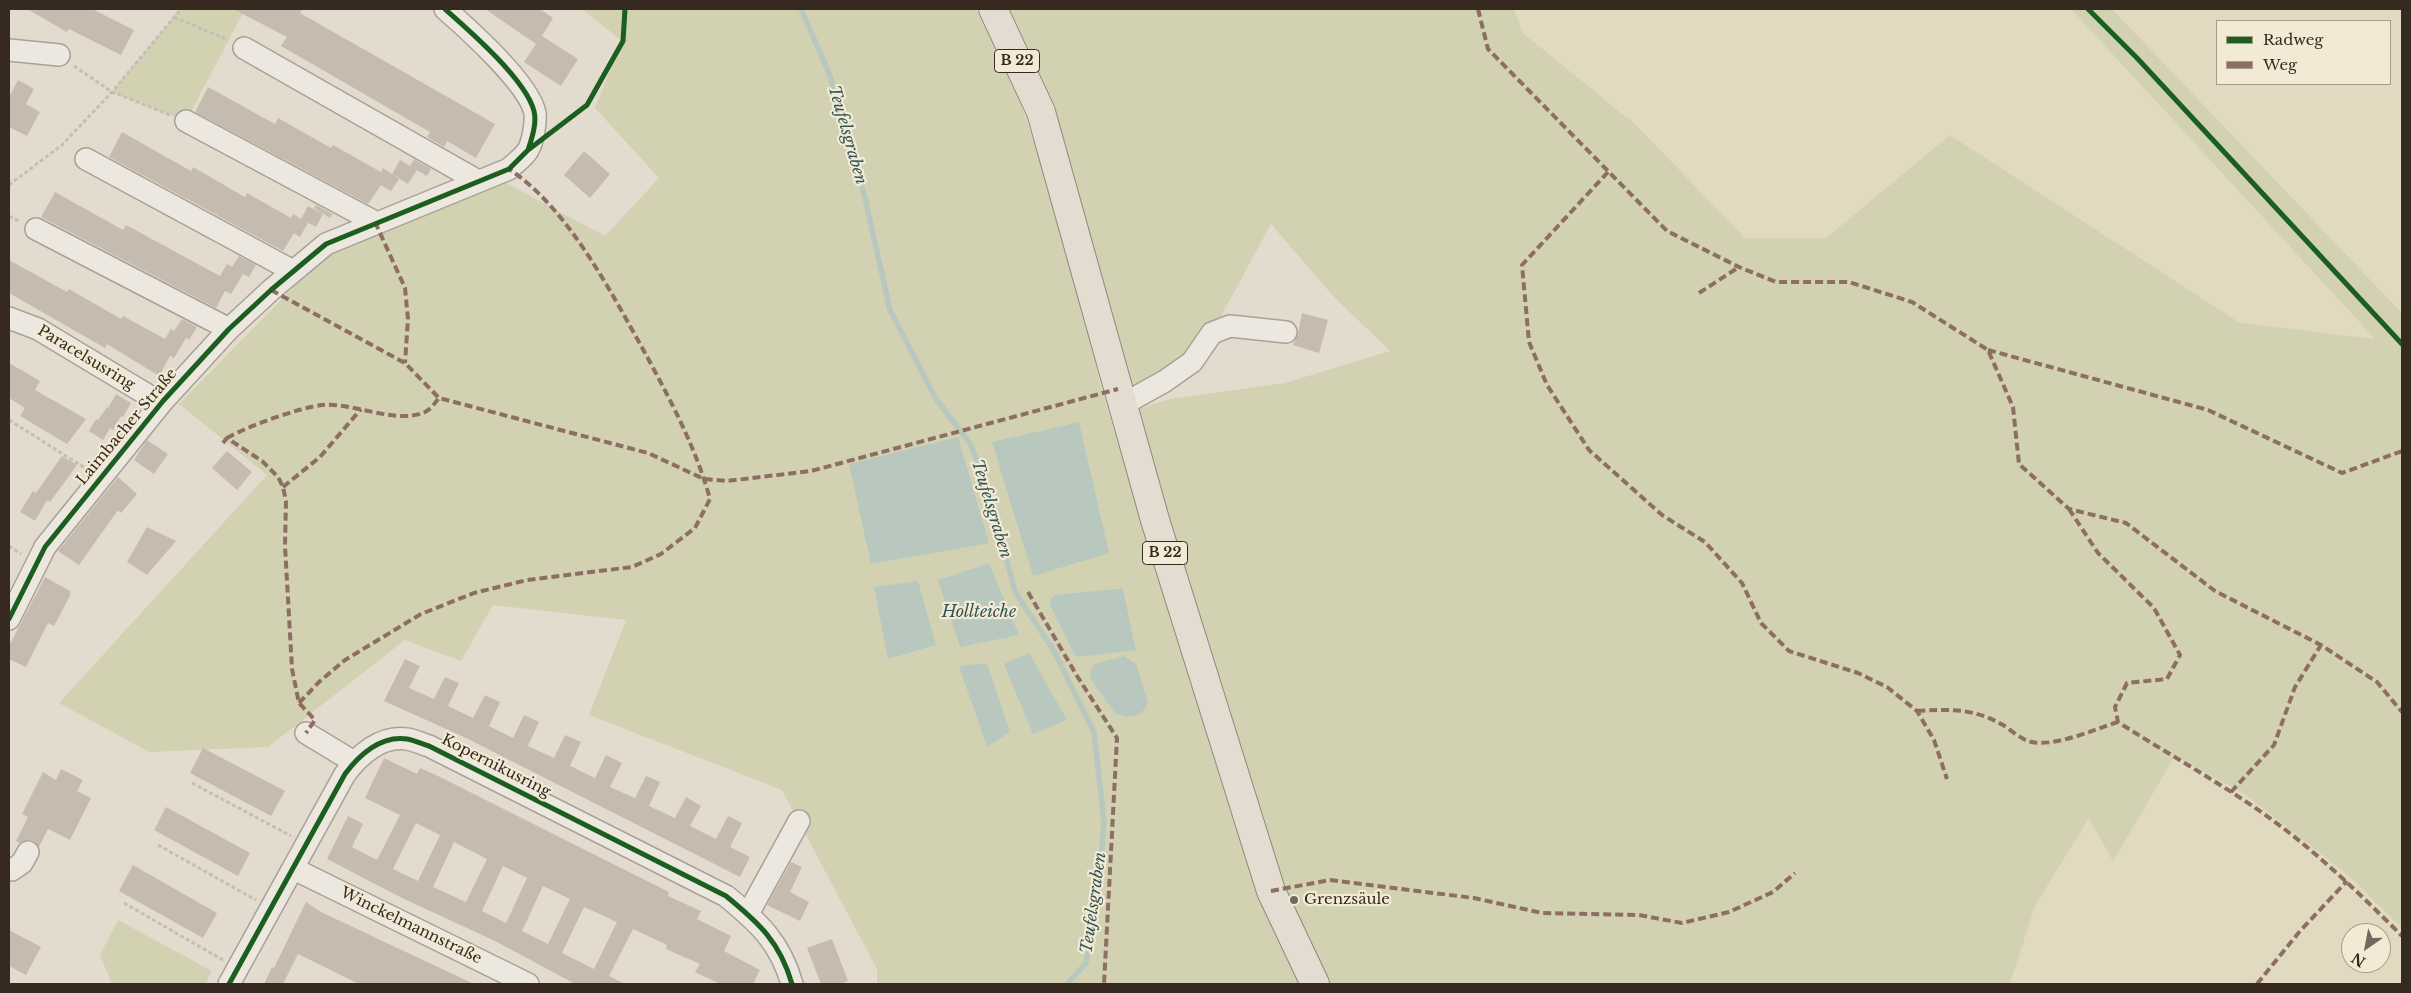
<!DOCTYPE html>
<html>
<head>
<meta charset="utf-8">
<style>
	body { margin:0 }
	#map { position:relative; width:2411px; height:993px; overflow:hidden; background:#e3dcce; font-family:"Libre Baskerville",serif }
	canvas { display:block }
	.frame { position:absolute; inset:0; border:10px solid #362a20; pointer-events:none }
	.legend { position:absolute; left:2216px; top:20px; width:175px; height:65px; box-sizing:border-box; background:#f3ead5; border:1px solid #a79d8d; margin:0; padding:6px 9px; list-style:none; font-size:15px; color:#362a20 }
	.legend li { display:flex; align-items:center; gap:10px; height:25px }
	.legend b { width:25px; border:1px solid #a79d8d }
	.north { position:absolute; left:2341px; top:923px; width:50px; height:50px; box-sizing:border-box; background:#f3ead5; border:1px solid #a79d8d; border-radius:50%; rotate:213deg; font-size:14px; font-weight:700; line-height:20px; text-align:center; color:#362a20 }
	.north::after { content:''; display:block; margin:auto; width:18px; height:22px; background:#73685d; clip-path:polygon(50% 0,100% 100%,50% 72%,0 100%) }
</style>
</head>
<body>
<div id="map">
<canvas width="2411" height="993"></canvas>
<div class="frame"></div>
<ul class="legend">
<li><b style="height:6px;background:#1b5e20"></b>Radweg</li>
<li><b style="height:6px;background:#8d6e63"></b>Weg</li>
</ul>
<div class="north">N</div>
</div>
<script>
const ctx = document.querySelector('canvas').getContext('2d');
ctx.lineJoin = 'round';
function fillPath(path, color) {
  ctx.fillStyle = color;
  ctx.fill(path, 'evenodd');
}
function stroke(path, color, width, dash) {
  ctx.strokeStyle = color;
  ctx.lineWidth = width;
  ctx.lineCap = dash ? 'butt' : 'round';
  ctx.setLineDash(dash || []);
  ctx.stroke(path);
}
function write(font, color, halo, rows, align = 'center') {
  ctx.font = font + ' "Libre Baskerville",serif';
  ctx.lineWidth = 4.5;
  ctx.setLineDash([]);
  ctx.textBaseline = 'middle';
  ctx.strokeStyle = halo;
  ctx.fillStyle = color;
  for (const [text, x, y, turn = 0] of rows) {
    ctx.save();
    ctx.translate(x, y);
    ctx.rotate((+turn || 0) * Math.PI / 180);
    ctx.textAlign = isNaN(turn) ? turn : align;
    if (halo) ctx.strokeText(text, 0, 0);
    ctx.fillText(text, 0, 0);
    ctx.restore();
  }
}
const farmland = new Path2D(`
	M1514,9H2071L2376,340L2240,323L1950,135L1826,238H1745L1637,126L1523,33Z
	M2112,9H2402V313L2353,261ZM2217,21H2390V84H2217Z
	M2175,755L2245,793L2349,876L2402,928V984H2010L2035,906L2090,817L2113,860ZM2351,933H2381V963H2351Z`);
const green = new Path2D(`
	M178,9H245L186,121L112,92L174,17Z
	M582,9H976L997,46L1022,107L1060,220L1102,390L1233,820L1260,890L1304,984H877V969L782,790L589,715L626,620L493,605L461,661L405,640L268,747L149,752L59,703L267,475L179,404L329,251L506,183L605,236L659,178L595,108L622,41ZM1123,588L1136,649L1081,657L1075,656L1050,605V599L1055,595Z
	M1000,9H1514L1523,33L1637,126L1745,238H1826L1950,135L2240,323L2375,339L2071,9H2112L2402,313V928L2349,876L2245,794L2175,756L2113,861L2089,818L2035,906L2010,984H1327L1269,866L1172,550L1138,409L1170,399L1285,383L1390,351L1333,296L1271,224L1212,333L1138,390L1127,387Z
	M118,920L212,971L205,984H112L100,955Z`);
const water = new Path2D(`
	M1079,422L1109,553L1033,576L992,442Z
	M958,437L989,543L871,564L849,464Z
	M989,563L1019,635L960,647L938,580Z
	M918,581L936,645L888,659L874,587Z
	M1123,588L1136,650L1080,657L1075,656L1050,605V599L1055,595Z
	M1029,653L1067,720L1033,734L1004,664Z
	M1124,656L1136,664L1148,703L1141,714L1125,717L1115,713L1090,678L1091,670L1095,664Z
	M987,663L1010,732L987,747L959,666Z`);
const stream = new Path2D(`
	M801,9L829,73L865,198L890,310L936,399L971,445L993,506L1015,592L1054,651L1094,732L1104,822L1098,899L1086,963L1067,984`);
const building = new Path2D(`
	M27,9H92L134,30L121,55L69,29L67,32Z
	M233,9H302L300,13L495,124L476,158L447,141L444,147L427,137L430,132L281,46L287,37Z
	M485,9H540L553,18L542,36L578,59L561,86L524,62L536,44Z
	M18,80L34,89L26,104L40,112L27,136L9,127V97Z
	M208,87L275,124L278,118L331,148L333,145L381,172L383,168L399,179L391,191L381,185L368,204L195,112Z
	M122,132L191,171L193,167L245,197L247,193L291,218L293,214L308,223L300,237L294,233L283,251L109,157Z
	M584,151L610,174L590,198L564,175Z
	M414,159L431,169L427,176L414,169L417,170L408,184L392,174L400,160L410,166Z
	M55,192L123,230L126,225L220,276L227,264L239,271L232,267L239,256L256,265L249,277L243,274L231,294L225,291L216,308L41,217Z
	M316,205L333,214L330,218L314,208Z
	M308,206L323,214L316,227L301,219Z
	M9,260L67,292L69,289L121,319L123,316L165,339L171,329L174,331L182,319L197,327L189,340L186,338L174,358L170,356L159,376L107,344L105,348L9,293Z
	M1302,313L1328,320L1319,353L1293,345L1298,334Z
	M9,363L40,381L35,390L86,419L67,444L20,416L25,408L9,398Z
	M116,394L131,403L123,417L121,416L113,430L110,428L103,440L89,431L96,419L98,420L107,407L108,408Z
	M147,440L168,454L154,474L134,460Z
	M227,451L252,472L237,490L212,468Z
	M62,456L77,465L50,502L47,500L35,521L20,512L33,491L36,493Z
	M118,477L137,494L121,513L118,510L79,565L58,551Z
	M147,527L176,541L147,575L127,562Z
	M45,577L70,591V596L54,626L48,623L26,667L9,659V646Z
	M405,659L420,666L409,688L434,699L445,677L459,683L448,706L473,718L485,695L500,702L489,726L513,738L524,715L539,722L528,746L554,758L565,735L581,742L570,766L595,778L606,755L622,763L610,787L635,798L646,776L660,782L649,806L675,818L686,797L701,806L690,826L716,839L728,816L742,823L730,847L750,857L740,877L464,737L384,701Z
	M203,748L285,791L271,816L190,773Z
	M384,758L417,774L420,768L436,775L669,892L668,896L701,911L697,919L731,936L724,951L760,970L753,984H720L695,972L700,964L666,949L667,945L633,929L609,976L625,984H575L497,942L400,897L327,859L348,816L363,824L352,847L377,860L400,815L365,798ZM416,823L440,835L418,881L393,869ZM454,842L487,859L466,902L433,887ZM503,866L527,878L506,923L482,911ZM543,886L570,899L548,944L522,931ZM584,907L617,922L594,969L562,953Z
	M61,769L83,780L77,791L91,798L70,840L48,829L39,847L34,841L27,840L20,843L16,841L28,817L22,814L43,772L56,780Z
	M166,807L250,853L238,876L154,830Z
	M791,862L802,867L790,892L809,902L800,921L767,905Z
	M133,865L217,913L203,938L119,891Z
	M306,902L321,912L474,984H359L298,954L283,984H264L272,967L274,968Z
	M9,930L41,947L26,975L9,966Z
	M832,939L848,981L840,984H821L807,948Z`);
const path = new Path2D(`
	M174,17L228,40
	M74,66L112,92L170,115
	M9,185L62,145L112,92L181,9
	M9,216L19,221
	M9,420L85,468
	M9,546L21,554
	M192,783L291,836
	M158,845L256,900
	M124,903L223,960`);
const minor = new Path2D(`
	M244,48L478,181
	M9,50L59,55
	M186,121L375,222
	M86,159L293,271
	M36,229L229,329
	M9,318L38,329L161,403
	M1122,405L1165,381L1192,362L1212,333L1230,326L1286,332
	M9,619L45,547L163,401L229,329L271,290L326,244L509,169C515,163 524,157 528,150C533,142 536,122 535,113C529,84 468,29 445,9
	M306,733L354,762
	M9,869L12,870L22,863L28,852
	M294,869L528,984
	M748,914L799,821
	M229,984L345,774C359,755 381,735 407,739C414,740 422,744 429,746L726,896C759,923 780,942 792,984`);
const major = new Path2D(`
	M993,9L1041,112L1155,520L1271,891L1315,984`);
const quiet = new Path2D(`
	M1478,9L1488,49L1667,231L1739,267L1776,282H1849L1912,302L1988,350L2013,407L2019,464L2069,509L2126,523L2215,591L2321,645L2377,682L2402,712
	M1608,172L1522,265L1529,342L1547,385L1589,450L1662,515L1705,542L1742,583L1761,623L1789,651L1858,673L1887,687L1917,711L1934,740L1947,779
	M375,222L405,288L408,319L405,363
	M271,290L405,363L439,398L648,453L704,479L727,481L811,471L1118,389
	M1699,293L1739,267
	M1988,350L2208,410L2342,473L2402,451
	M227,438C248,426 298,408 322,405C353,402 396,425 425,412C431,409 435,403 439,398
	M223,443L227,438L262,461L278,477L283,487L286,501L285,546L292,669L299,703L315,720L306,733
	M283,487L320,457L361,409
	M2069,509L2098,553L2154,608L2180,655L2167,679L2127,683L2115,707L2118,722C2174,758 2234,790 2287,831C2328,863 2365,899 2402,936
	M1028,592L1077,676L1117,738L1104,984
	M299,703L319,682L345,660L421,614L474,593L527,580L632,567L661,554L695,528L710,499C696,448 670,399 645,353C611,292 568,208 509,169
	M1917,711C1949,709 1974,708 2003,725C2011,730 2023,741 2032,742C2056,747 2095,729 2118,722
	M2231,792L2274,745L2295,687L2321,645
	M1271,891L1330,880L1474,898L1542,913L1639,915L1682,923L1729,912L1773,892L1795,873
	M2257,984L2300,931L2347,881`);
const cycleway = new Path2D(`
	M445,9C470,31 526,80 534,111C537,123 532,138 528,150
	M2088,9L2137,58L2402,344
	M9,619L45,547L163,401L229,329L271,290L326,244L509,169L528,150L587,105L623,41L625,9
	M229,984L345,774C359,755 381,735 407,739C414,740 422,744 429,746L726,896C759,923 780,942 792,984`);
const markers = [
	[1294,900,5,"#73685d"]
];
const shields = [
	[1017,61,45],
	[1165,553,45]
];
const shieldNames = [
	["B 22",1017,61],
	["B 22",1165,553]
];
const streetNames = [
	["Paracelsusring",86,358,31],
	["Laimbacher Straße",127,427,-50],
	["Kopernikusring",496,766,27],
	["Winckelmannstraße",411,926,26]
];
const poiNames = [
	["Grenzsäule",1304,900]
];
const waterNames = [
	["Teufelsgraben",847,135,74],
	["Teufelsgraben",991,509,73],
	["Hollteiche",979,612],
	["Teufelsgraben",1094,903,-82]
];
fillPath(farmland, '#e1dac0');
fillPath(green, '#d2d1b2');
fillPath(water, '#b9c8bf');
stroke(stream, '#b9c8bf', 5.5);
fillPath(building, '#c6bbaf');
stroke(minor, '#a8a197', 24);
stroke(major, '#8e877e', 30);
stroke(path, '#c4beb6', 3, [4, 2.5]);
stroke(minor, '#ece7df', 21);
stroke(major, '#e3ddd1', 28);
stroke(quiet, '#8d6e63', 4, [8, 4]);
stroke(cycleway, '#1b5e20', 5);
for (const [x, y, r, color] of markers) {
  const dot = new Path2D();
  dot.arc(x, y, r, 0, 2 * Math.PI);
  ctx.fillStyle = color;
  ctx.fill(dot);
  stroke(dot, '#f3ead5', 2);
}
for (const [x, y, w] of shields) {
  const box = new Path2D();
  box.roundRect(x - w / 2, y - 11.5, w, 23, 4);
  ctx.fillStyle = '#f3ead5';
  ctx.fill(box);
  stroke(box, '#362a20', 1);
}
write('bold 14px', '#362a20', null, shieldNames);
write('15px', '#362a20', '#f3ead5', streetNames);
write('15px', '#362a20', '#f3ead5', poiNames, 'left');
write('italic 16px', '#305552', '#f3ead5', waterNames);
</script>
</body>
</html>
